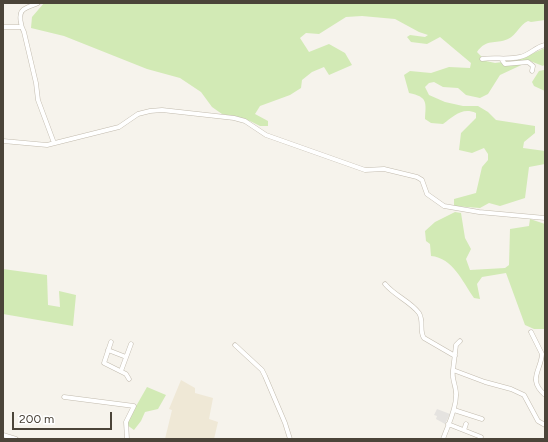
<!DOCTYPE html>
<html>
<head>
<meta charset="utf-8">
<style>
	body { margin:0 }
	#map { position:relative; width:548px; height:442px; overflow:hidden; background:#f6f3ec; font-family:Figtree,sans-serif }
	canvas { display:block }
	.frame { position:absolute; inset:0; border:4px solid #4b4439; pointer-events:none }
	.scale { position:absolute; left:12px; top:412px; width:100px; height:18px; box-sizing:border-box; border:2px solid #4b4439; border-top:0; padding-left:5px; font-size:12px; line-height:14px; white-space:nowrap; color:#4b4439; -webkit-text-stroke:3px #fff; paint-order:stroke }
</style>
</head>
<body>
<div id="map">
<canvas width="548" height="442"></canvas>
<div class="frame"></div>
<div class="scale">200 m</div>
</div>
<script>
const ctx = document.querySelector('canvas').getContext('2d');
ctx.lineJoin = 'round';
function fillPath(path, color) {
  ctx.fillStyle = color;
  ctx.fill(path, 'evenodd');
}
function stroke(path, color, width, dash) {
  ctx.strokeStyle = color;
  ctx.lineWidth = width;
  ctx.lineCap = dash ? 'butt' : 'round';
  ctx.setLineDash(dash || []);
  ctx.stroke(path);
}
const education = new Path2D(`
	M181,380L195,388V393L213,398L209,419L218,422L214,439H165L172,410L169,409Z`);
const green = new Path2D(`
	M44,3H545V20L531,22L528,21C519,25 517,35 508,39C494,45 487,38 477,52L486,61L495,63L518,60L545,48V64L543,66L530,61L500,75L488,94L480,98L466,95L458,88L443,87L434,82L429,83L425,87L429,95L445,102L463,106H478L488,112L496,120L535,126V133L524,142L523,148L545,151V164L529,167L525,198L500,206L489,203L480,208L454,206V199L476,193L482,167L488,160V154L484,148L472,153L459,150L461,133L476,118V113C462,107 454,116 443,124L431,123L425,119C426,102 428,97 409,93L404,75L410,71L431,73L449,67L470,68L471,63L440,37L427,44L411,42L407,37L410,35L425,37L428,35L419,32L395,19L362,16L346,17L319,34L306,33L300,38L309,52L329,44L345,53L352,65L329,75L324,67L312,72L302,80L301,88L290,95L260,106L255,114L268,121V126H260L250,121L222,114L212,107L201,92L180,78L147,69L64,36L31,28L32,17Z
	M544,70L545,73V91L534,86L532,82L539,71Z
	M455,212L461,213L465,238L471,249L466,259L470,270L505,268L509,265L510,229L529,226L530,219L545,224V329H534L525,325L506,273L482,277L477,284L480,299L474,298C462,281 453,258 431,256L430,244L426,241L425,231L435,222Z
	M3,269L47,275L48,305L60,307L59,291L76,295L73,326L3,314Z
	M147,387L166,395L158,409L145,412L141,421L134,430L127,425V422Z`);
const parking = new Path2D(`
	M437,409L450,414L445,424L436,419L437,416L434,415Z`);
const minor = new Path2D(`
	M38,3C34,5 26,7 23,10C18,14 21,27 24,32L36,83L38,100L54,143
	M3,27H21
	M482,59C495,57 507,60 520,57C530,55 535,47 545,45
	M502,60L505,64L528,62L533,66L532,71
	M3,141L47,145L119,127L138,114L150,111L162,110L234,118L245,121L266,135L365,170L384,169L417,177L422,180L427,194L444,206L479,212L545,218
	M385,284C395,296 410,301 419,313C424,321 419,331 424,338L455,356
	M531,332L542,354C541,371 527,379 545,395
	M111,342L104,363L126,374L129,379
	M235,345L262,370L265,376L285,423L290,439
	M108,350L126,357
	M453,370L456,345L460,341
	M121,371L131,344
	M64,397L134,406L126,422L127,439
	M454,410L482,419
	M448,424L481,437
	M464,430L466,424
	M3,435L16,439
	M443,439C448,425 456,410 456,396C457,387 451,379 453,370L485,382L511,389L524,395L538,421L545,425`);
fillPath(education, '#efe8d6');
fillPath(green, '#d2eab5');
fillPath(parking, '#e5e3e0');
stroke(minor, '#c2bbae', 5);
stroke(minor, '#fff', 4);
</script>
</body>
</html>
